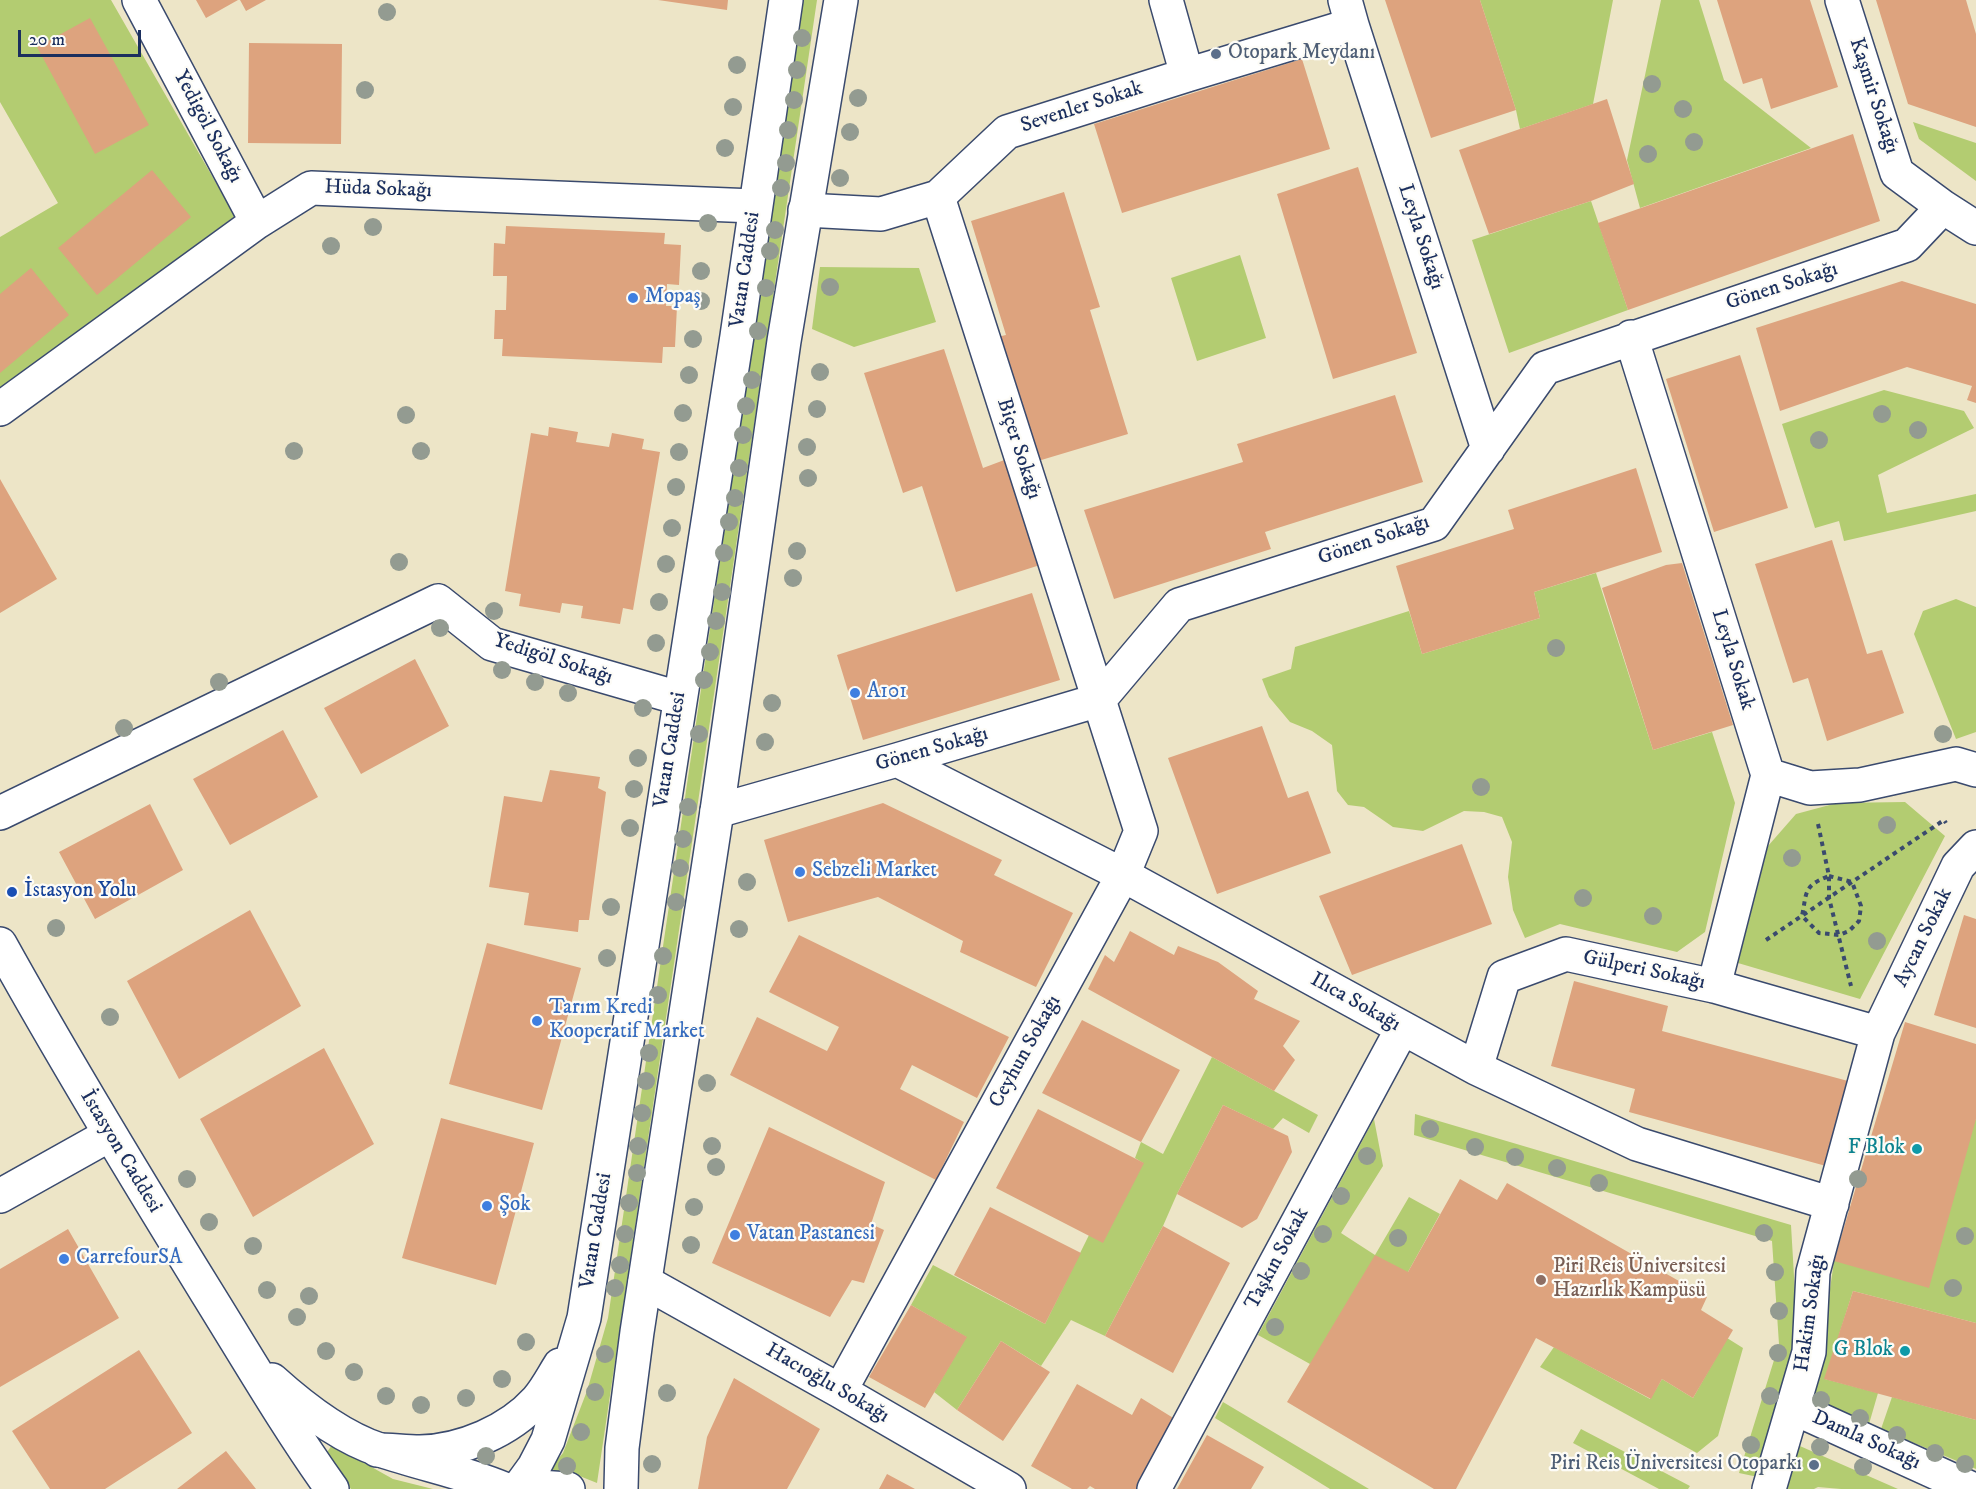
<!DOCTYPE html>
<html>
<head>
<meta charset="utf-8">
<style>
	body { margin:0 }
	#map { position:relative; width:1976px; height:1489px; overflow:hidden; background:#ede5c7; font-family:"IM FELL DW Pica",serif }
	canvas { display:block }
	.scale { position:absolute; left:18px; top:30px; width:123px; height:27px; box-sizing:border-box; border:3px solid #1b2f5e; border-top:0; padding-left:8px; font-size:18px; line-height:21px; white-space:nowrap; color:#1b2f5e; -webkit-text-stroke:4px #fdfcf7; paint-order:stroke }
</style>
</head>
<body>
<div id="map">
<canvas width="1976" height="1489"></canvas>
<div class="scale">20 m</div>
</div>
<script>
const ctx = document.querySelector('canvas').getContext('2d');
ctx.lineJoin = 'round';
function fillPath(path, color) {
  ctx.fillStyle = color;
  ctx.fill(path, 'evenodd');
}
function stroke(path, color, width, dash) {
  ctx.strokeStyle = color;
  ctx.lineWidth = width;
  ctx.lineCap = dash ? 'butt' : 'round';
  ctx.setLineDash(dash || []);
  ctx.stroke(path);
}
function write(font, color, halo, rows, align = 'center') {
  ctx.font = font + ' "IM FELL DW Pica",serif';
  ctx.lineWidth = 4.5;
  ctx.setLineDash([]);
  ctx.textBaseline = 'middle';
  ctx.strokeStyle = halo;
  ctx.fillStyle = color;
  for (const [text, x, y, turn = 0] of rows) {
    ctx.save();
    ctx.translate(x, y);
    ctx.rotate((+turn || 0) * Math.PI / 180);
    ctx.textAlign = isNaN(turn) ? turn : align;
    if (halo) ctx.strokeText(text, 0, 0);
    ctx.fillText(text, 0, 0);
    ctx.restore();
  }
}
const green = new Path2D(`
	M0,0H111L235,216L0,390V237L58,203L0,102Z
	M803,0H817L597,1483L577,1475L548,1471L563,1453L587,1391L608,1318Z
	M1480,0H1613L1593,104L1520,129L1516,110Z
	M1661,0H1699L1724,80L1811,148L1640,208L1627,160Z
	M1913,122L1976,143V181L1919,139Z
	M1591,201L1628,310L1509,353L1472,240Z
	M1240,255L1266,338L1197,361L1171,278Z
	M820,267L919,268L936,322L854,347L812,329Z
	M1884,390L1964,411L1974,428L1878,475L1887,513L1976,494V511L1844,541L1839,521L1815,528L1782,424Z
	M1596,573L1653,750L1712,732L1735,803L1705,932L1677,952L1560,924L1525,938L1513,910L1508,877L1512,842L1502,817L1484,812L1464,811L1423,831L1393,827L1364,807L1348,805L1337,791L1332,745L1312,731L1290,722L1269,697L1262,679L1291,669L1295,647L1409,611L1422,654L1540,618L1534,592Z
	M1956,599L1976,607V732L1956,739L1914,634L1923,611Z
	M1905,802L1945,836L1860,999L1738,963L1768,846L1796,814L1837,803Z
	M1212,1057L1318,1115L1309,1133L1283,1118L1273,1129L1223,1105L1177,1194L1163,1226L1105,1336L1071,1320L1041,1366L1001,1341L957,1410L934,1392L966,1337L911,1305L933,1265L1045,1324L1089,1235L1143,1163L1135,1158L1141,1142L1163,1154Z
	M1415,1114L1791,1225L1798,1344L1758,1477L1739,1473L1779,1344L1772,1241L1414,1135Z
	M1374,1119L1383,1166L1341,1233L1375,1255L1409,1197L1440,1214L1408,1272L1310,1364L1258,1335Z
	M1976,1119V1323L1853,1291L1825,1379L1878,1393L1869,1424L1814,1401L1834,1261Z
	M1727,1338L1743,1348L1718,1436L1697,1453L1540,1367L1554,1347L1650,1399L1662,1379L1693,1398Z
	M1892,1397L1976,1420V1469L1881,1429Z
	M1223,1402L1369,1489H1330L1215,1418Z
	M1581,1429L1690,1486L1688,1489H1659L1573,1443Z
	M1793,1443L1898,1489H1841L1818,1487L1814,1489H1783Z
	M332,1445L393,1479L433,1489H351L325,1455Z`);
const building = new Path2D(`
	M196,0H238L206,18Z
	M240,0H266L246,11Z
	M658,0H728L727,10Z
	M1385,0H1480L1516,110L1431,138Z
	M1717,0H1810L1838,87L1771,109L1762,78L1743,84Z
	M1876,0H1966L1976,34V127L1908,104Z
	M90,18L149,125L95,154L37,47Z
	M249,43L342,44L341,144L248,143Z
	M1302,59L1330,149L1122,213L1094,124Z
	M1607,99L1634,184L1591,201L1489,234L1459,150Z
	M1853,134L1880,221L1628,310L1598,223Z
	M1358,167L1417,353L1333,379L1277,194Z
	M152,170L191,217L97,295L58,248Z
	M1064,192L1100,307L1090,310L1128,434L1038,461L997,337L1006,335L971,221Z
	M506,226L665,233L664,244L681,245L679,285L667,284L666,306H677L675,347H663L662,363L502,356L503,339H494L495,310H506L507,276H493L494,243L505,244Z
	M31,268L69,315L0,373V294Z
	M1902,281L1976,304V403L1967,400L1972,386L1907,367L1780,411L1756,328Z
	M944,349L983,468L1007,459L1040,565L956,592L922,486L903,493L864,373Z
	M1740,355L1788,508L1714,532L1666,379Z
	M1395,395L1423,482L1265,532L1271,549L1114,599L1084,510L1243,462L1237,444Z
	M549,427L578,432L576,442L609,447L612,433L644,439L642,449L660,452L633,610L623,608L620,624L581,618L583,606L562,603L560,613L519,606L521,594L505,591L531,433L548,436Z
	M1636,468L1662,552L1534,592L1540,618L1422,654L1396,566L1514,529L1508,510Z
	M0,479L57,579L0,613Z
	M1832,540L1867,654L1882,650L1904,713L1827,741L1808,678L1793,683L1755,564Z
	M1682,563L1733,725L1653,750L1602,588L1666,565Z
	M1032,593L1060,680L863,740L837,655Z
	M415,659L449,726L361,774L324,708Z
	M1262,726L1288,798L1308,791L1331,853L1217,894L1168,758Z
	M283,730L318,797L230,845L193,779Z
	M550,770L600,777L598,788L606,792L589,920H579L578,932L524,925L529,893L489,887L504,796L542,802Z
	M883,803L1002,860L994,875L1073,913L1036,987L960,952L963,941L878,897L788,922L764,840Z
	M150,804L183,870L95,919L59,852Z
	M1462,844L1492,924L1352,975L1319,896Z
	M250,910L301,1006L179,1079L127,981Z
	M1964,915L1976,919V1028L1934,1015Z
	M1130,931L1174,955L1178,946L1218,962L1258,991L1254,999L1300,1021L1283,1046L1295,1060L1274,1091L1088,989L1105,955L1114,962Z
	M799,935L1009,1037L977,1098L912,1065L900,1089L964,1122L936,1180L730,1075L757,1017L827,1051L839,1027L769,992Z
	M487,943L581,968L542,1110L449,1084Z
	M1574,981L1668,1006L1662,1031L1848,1081L1826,1166L1629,1112L1635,1089L1551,1066Z
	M1082,1020L1180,1070L1141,1142L1042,1093Z
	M1905,1022L1976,1044V1119L1929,1288L1834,1261Z
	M324,1048L374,1144L253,1217L200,1119Z
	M1223,1105L1288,1136L1292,1152L1257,1219L1242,1228L1177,1194Z
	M1038,1109L1144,1163L1103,1243L996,1188Z
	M441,1118L534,1143L496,1285L402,1258Z
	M769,1127L885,1182L871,1224L884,1230L864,1283L852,1280L830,1317L712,1263Z
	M1460,1179L1497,1200L1507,1183L1707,1297L1701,1310L1733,1330L1693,1398L1662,1379L1651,1399L1536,1338L1456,1489H1434L1287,1402L1375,1255L1408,1272Z
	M990,1207L1081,1253L1045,1324L954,1275Z
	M1163,1226L1230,1263L1173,1373L1105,1336Z
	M68,1229L119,1318L0,1387V1269Z
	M1853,1291L1976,1323V1420L1824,1379Z
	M911,1305L967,1337L925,1408L869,1377Z
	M1001,1341L1050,1372L1003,1441L957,1410Z
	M139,1350L192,1433L105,1489H50L12,1431Z
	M734,1378L820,1429L787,1489H698L707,1437Z
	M1077,1384L1132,1415L1141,1398L1183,1424L1144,1489H1095L1090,1486L1087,1489H1072L1031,1466Z
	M1207,1435L1264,1467L1251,1489H1177Z
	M226,1451L256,1489H177Z
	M887,1474L915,1489H879Z`);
const path = new Path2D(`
	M1818,824L1829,876V898L1851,986
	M1829,876L1852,882L1861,906L1859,921L1849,931L1839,935L1819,933L1802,916C1807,892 1803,886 1829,876Z
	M1766,940L1944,820L1946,823`);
const minor = new Path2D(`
	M139,0L257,222
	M1166,0L1187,75
	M1842,0L1897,173L1943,207
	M1352,25L1488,449
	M805,210L881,214L938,197L1007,132L1187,75L1352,25L1345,0
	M1631,337L1768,775L1714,986
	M0,409L257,222L311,188L754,206
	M897,760L1123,875L1476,1068L1637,1144L1832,1204
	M1768,775L1810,788L1860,785L1956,764L1976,770
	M717,811L897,760L1099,700L1179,605L1434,524L1545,368L1907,245L1943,207L1976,228
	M0,813L438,601L492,644L679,698
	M1476,1068L1504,977L1566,954L1714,986L1878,1033
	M0,1196L109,1135
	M645,1282L840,1391L1009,1489
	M840,1391L1123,875L1141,831L938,197
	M1794,1408L1972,1489
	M1154,1489L1402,1029
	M1769,1489L1809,1352L1813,1272L1878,1033L1958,866L1976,847`);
const tertiary = new Path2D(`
	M0,944C66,1063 136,1178 207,1293C248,1359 287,1426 332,1489
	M272,1380C303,1408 340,1437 380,1450C421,1464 464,1472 504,1489`);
const primary = new Path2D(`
	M377,1450C391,1450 406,1452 420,1452C462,1451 509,1431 537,1400C546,1390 553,1376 560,1365
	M518,1489L534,1467L548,1440L584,1318L737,336L786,0
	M531,1489L539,1487L568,1489
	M621,1489L622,1448L637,1332L717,811L784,341L841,0`);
const trees = [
	[387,12],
	[802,38],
	[737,65],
	[797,70],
	[1652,84],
	[365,90],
	[858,98],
	[794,100],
	[733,107],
	[1683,109],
	[788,130],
	[850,132],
	[1694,142],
	[725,148],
	[1648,154],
	[786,163],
	[840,178],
	[781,188],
	[708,223],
	[373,227],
	[775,230],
	[331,246],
	[770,251],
	[701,271],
	[830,287],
	[766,288],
	[701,301],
	[758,331],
	[693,339],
	[820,372],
	[689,375],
	[752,380],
	[746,406],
	[817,409],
	[683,413],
	[1882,414],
	[406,415],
	[1918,430],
	[743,435],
	[1819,440],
	[807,447],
	[294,451],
	[421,451],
	[679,452],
	[739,468],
	[808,478],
	[676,487],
	[735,498],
	[729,522],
	[672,528],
	[797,551],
	[724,553],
	[399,562],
	[666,564],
	[793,578],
	[722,592],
	[659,602],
	[494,611],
	[716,621],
	[440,628],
	[656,643],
	[1556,648],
	[710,652],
	[502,670],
	[704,680],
	[219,682],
	[535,682],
	[568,693],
	[772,703],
	[643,708],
	[124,728],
	[699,734],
	[1943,734],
	[765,742],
	[638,758],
	[1481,787],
	[634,789],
	[688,807],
	[1887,825],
	[630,828],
	[683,839],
	[1792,858],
	[680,868],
	[747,882],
	[1583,898],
	[676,902],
	[611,907],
	[1653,916],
	[56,928],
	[739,929],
	[1877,941],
	[663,956],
	[607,958],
	[658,995],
	[110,1017],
	[649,1053],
	[646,1081],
	[707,1083],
	[642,1113],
	[1430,1129],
	[638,1146],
	[712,1146],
	[1475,1147],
	[1367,1156],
	[1515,1157],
	[716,1167],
	[1557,1168],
	[637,1173],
	[187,1179],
	[1858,1179],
	[1599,1183],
	[1341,1196],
	[629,1203],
	[694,1207],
	[209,1222],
	[1764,1233],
	[625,1234],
	[1323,1234],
	[1965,1236],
	[1398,1238],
	[691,1245],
	[253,1246],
	[620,1265],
	[1301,1271],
	[1775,1272],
	[615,1288],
	[1953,1288],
	[267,1290],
	[309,1296],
	[1779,1311],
	[297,1317],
	[1275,1327],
	[526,1342],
	[326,1351],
	[1778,1353],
	[605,1354],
	[354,1372],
	[502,1379],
	[595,1392],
	[667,1393],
	[386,1396],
	[1770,1396],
	[466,1398],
	[1821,1400],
	[421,1405],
	[1860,1418],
	[581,1432],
	[1897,1435],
	[1751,1445],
	[1820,1447],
	[1935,1453],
	[486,1456],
	[652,1464],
	[1965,1464],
	[567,1466],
	[1863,1467]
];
const markers = [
	[1216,54,6,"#5c6f8a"],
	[633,298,6,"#3f7fe0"],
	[855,693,6,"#3f7fe0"],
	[800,872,6,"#3f7fe0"],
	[12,892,6,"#1a4fb4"],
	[537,1021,6,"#3f7fe0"],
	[1917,1149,6,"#0f9aa8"],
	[487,1206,6,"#3f7fe0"],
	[735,1235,6,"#3f7fe0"],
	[64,1259,6,"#3f7fe0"],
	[1541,1280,6,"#8d6e63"],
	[1905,1351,6,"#0f9aa8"],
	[1814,1465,6,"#5c6f8a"]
];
const serviceNames = [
	["Otopark Meydanı",1228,54],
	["Piri Reis Üniversitesi Otoparkı",1802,1465,"right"]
];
const streetNames = [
	["Kaşmir Sokağı",1873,96,72],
	["Sevenler Sokak",1082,108,-18],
	["Yedigöl Sokağı",207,127,62],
	["Hüda Sokağı",378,190,2],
	["Leyla Sokağı",1420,237,72],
	["Vatan Caddesi",746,270,-82],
	["Gönen Sokağı",1782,287,-18],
	["Biçer Sokağı",1018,449,72],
	["Gönen Sokağı",1374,541,-19],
	["Yedigöl Sokağı",553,660,18],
	["Leyla Sokak",1732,660,73],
	["Vatan Caddesi",671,750,-81],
	["Gönen Sokağı",932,750,-16],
	["Aycan Sokak",1924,938,-64],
	["Gülperi Sokağı",1644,971,12],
	["Ilıca Sokağı",1355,1003,29],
	["Ceyhun Sokağı",1026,1052,-61],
	["İstasyon Caddesi",120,1152,59],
	["Vatan Caddesi",597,1231,-81],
	["Taşkın Sokak",1278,1259,-62],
	["Hakim Sokağı",1811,1313,-82],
	["Hacıoğlu Sokağı",827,1384,30],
	["Damla Sokağı",1866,1441,24]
];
const shopNames = [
	["Mopaş",645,298],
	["A101",867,693],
	["Sebzeli Market",812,872],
	["Tarım Kredi",549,1009],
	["Kooperatif Market",549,1033],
	["Şok",499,1206],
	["Vatan Pastanesi",747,1235],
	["CarrefourSA",76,1259]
];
const transitNames = [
	["İstasyon Yolu",24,892]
];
const cultureNames = [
	["F Blok",1905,1149],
	["G Blok",1893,1351]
];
const educationNames = [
	["Piri Reis Üniversitesi",1553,1268],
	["Hazırlık Kampüsü",1553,1292]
];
fillPath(green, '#b3cc71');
fillPath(building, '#dda37e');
stroke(minor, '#3a4a6e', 36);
stroke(tertiary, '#3a4a6e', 36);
stroke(primary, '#3a4a6e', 36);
stroke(path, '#3a4a6e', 4, [4.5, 4.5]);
stroke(minor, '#fff', 33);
stroke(tertiary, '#fff', 33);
stroke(primary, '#fff', 33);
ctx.fillStyle = '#939b91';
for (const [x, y] of trees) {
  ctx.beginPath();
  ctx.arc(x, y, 9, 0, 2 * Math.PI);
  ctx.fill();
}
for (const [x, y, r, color] of markers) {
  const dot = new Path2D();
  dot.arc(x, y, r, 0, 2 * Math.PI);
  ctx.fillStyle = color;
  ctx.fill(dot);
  stroke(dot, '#fdfcf7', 2);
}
write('21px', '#4e5e75', '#fdfcf7', serviceNames, 'left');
write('21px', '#1b2f5e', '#fdfcf7', streetNames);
write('21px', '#366cbe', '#fdfcf7', shopNames, 'left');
write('21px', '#164399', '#fdfcf7', transitNames, 'left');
write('21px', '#0d838f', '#fdfcf7', cultureNames, 'right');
write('21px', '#785e54', '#fdfcf7', educationNames, 'left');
</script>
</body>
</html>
